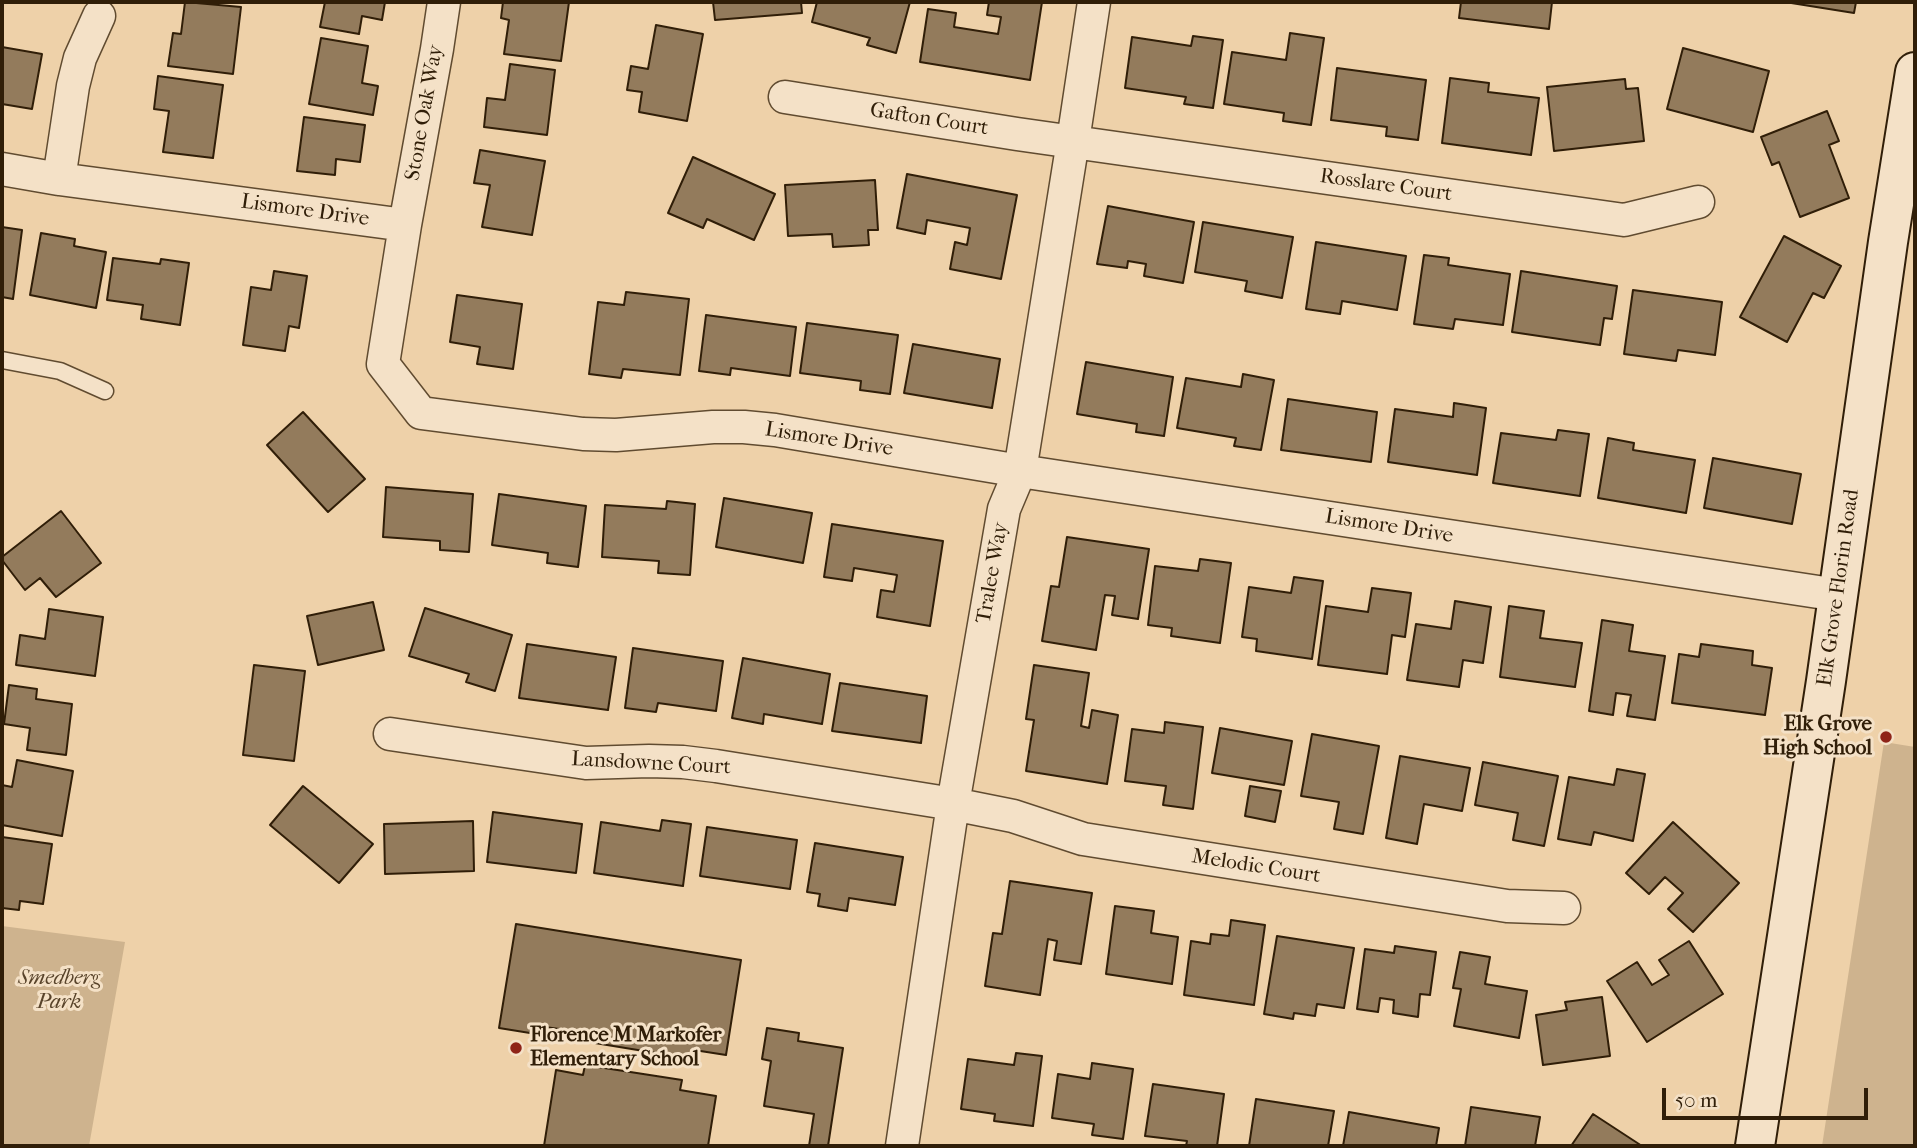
<!DOCTYPE html>
<html>
<head>
<meta charset="utf-8">
<style>
	body { margin:0 }
	#map { position:relative; width:1917px; height:1148px; overflow:hidden; background:#eed1a9; font-family:"IM FELL French Canon",serif }
	canvas { display:block }
	.frame { position:absolute; inset:0; border:4px solid #301e08; pointer-events:none }
	.scale { position:absolute; left:1662px; top:1088px; width:206px; height:32px; box-sizing:border-box; border:4px solid #301e08; border-top:0; padding-left:9px; font-size:21px; line-height:24px; white-space:nowrap; color:#301e08; -webkit-text-stroke:5px #f4e1c7; paint-order:stroke }
</style>
</head>
<body>
<div id="map">
<canvas width="1917" height="1148"></canvas>
<div class="frame"></div>
<div class="scale">50 m</div>
</div>
<script>
const ctx = document.querySelector('canvas').getContext('2d');
ctx.lineJoin = 'round';
function fillPath(path, color) {
  ctx.fillStyle = color;
  ctx.fill(path, 'evenodd');
}
function stroke(path, color, width, dash) {
  ctx.strokeStyle = color;
  ctx.lineWidth = width;
  ctx.lineCap = dash ? 'butt' : 'round';
  ctx.setLineDash(dash || []);
  ctx.stroke(path);
}
function write(font, color, halo, rows, align = 'center') {
  ctx.font = font + ' "IM FELL French Canon",serif';
  ctx.lineWidth = 6;
  ctx.setLineDash([]);
  ctx.textBaseline = 'middle';
  ctx.strokeStyle = halo;
  ctx.fillStyle = color;
  for (const [text, x, y, turn = 0] of rows) {
    ctx.save();
    ctx.translate(x, y);
    ctx.rotate((+turn || 0) * Math.PI / 180);
    ctx.textAlign = isNaN(turn) ? turn : align;
    if (halo) ctx.strokeText(text, 0, 0);
    ctx.fillText(text, 0, 0);
    ctx.restore();
  }
}
const green = new Path2D(`
	M1884,742L1915,747V1146H1822Z
	M2,926L125,942L89,1146H2Z`);
const building = new Path2D(`
	M185,2L241,7L233,74L168,66L173,33L181,34Z
	M325,2H385L382,20L362,16L359,34L320,27Z
	M503,2H569L561,61L504,54L509,20L501,18Z
	M713,2H801L802,13L715,20Z
	M817,2H910L896,53L867,45L870,38L812,22Z
	M989,2H1042L1030,80L920,62L928,9L956,13L954,27L998,34L1001,17L987,15Z
	M1461,2H1552L1549,29L1459,18Z
	M1785,2H1856L1854,13Z
	M656,25L703,34L687,121L639,112L642,92L627,90L631,66L648,69Z
	M1290,33L1324,38L1311,125L1283,121L1284,113L1224,104L1232,52L1286,60Z
	M1193,36L1223,40L1213,108L1184,104L1186,97L1125,88L1132,37L1191,46Z
	M321,38L368,46L362,83L378,86L373,115L309,104Z
	M2,47L42,54L32,109L2,104Z
	M1683,48L1769,71L1753,132L1667,109Z
	M510,64L555,70L547,135L484,127L487,98L505,100Z
	M1337,68L1426,80L1418,140L1386,136L1387,127L1331,120Z
	M158,76L223,85L213,158L163,152L169,111L154,109Z
	M1450,78L1489,83L1488,92L1539,98L1531,155L1442,143Z
	M1625,79L1626,89L1638,88L1644,141L1554,151L1547,87Z
	M1827,111L1839,141L1829,145L1849,198L1800,217L1779,162L1772,165L1761,137Z
	M304,117L365,125L360,162L336,159L335,175L297,171Z
	M480,150L545,161L532,235L482,227L490,185L474,183Z
	M693,157L775,194L754,240L707,219L703,228L668,213Z
	M907,174L1017,195L1001,279L950,269L955,242L967,245L970,228L927,220L925,234L897,228Z
	M875,180L878,230H868L869,245L833,247L832,234L788,236L785,185Z
	M1108,206L1194,222L1183,283L1144,276L1146,264L1128,261L1127,268L1097,264Z
	M1203,222L1293,237L1282,298L1245,291L1247,281L1195,272Z
	M2,227L22,230L13,299L2,297Z
	M41,233L75,239L74,246L106,252L96,308L30,295Z
	M1784,236L1841,266L1824,298L1813,293L1787,342L1740,317Z
	M1316,242L1406,256L1397,310L1342,301L1340,314L1306,309Z
	M1424,255L1449,258L1448,265L1510,274L1503,325L1455,319L1453,329L1414,324Z
	M113,258L160,264L161,259L189,263L180,325L141,319L143,305L107,300Z
	M274,271L307,276L299,328L289,326L285,351L243,345L251,287L271,290Z
	M1521,271L1617,286L1612,319L1604,318L1600,345L1512,332Z
	M1633,290L1722,302L1715,355L1678,350L1676,361L1624,354Z
	M626,292L689,299L680,375L623,369L621,378L589,374L598,302L624,305Z
	M457,295L522,304L513,369L477,364L480,347L450,342Z
	M706,315L796,327L790,376L731,368L730,375L699,371Z
	M807,323L898,335L890,394L860,390L861,381L800,373Z
	M913,344L1000,359L992,408L904,393Z
	M1086,362L1173,377L1164,436L1136,432L1137,424L1077,414Z
	M1243,374L1274,380L1261,450L1234,446L1236,438L1177,428L1186,378L1241,387Z
	M1288,399L1377,412L1371,462L1281,450Z
	M1454,403L1486,408L1477,475L1388,462L1395,409L1453,417Z
	M303,412L365,479L328,512L267,445Z
	M1558,430L1589,434L1580,496L1493,483L1501,433L1556,440Z
	M1608,438L1634,443L1633,450L1695,460L1686,513L1598,498Z
	M1713,458L1801,474L1792,524L1704,508Z
	M386,487L473,494L469,552L440,550V541L383,537Z
	M499,494L586,506L578,567L547,563L548,553L492,545Z
	M724,498L812,513L803,563L716,547Z
	M667,501L695,504L690,575L658,573L659,561L602,557L605,505L666,509Z
	M61,511L101,563L56,597L40,578L25,590L2,560V557Z
	M832,524L943,541L930,626L877,617L881,590L894,592L897,575L854,568L852,581L824,577Z
	M1067,537L1149,549L1138,619L1112,615L1115,596L1105,595L1096,650L1042,641L1051,586L1059,587Z
	M1200,559L1231,563L1220,643L1171,636L1172,628L1148,625L1155,566L1198,571Z
	M1294,577L1323,581L1312,659L1256,651L1257,639L1242,637L1249,587L1291,593Z
	M1372,588L1411,593L1405,637L1392,635L1387,674L1318,665L1326,606L1368,612Z
	M1455,601L1491,607L1483,663L1463,660L1459,687L1407,680L1416,624L1451,629Z
	M373,602L384,650L318,665L307,616Z
	M1509,606L1544,611L1540,638L1582,643L1575,687L1500,677Z
	M425,608L512,635L495,691L466,682L469,674L409,656Z
	M49,609L103,617L95,676L16,665L20,635L45,639Z
	M1602,620L1633,625L1629,651L1665,656L1655,720L1627,716L1631,695L1616,693L1613,715L1589,711Z
	M527,644L616,657L608,710L519,698Z
	M1701,644L1753,651L1752,665L1772,668L1765,715L1672,703L1679,654L1699,657Z
	M633,648L723,661L716,711L658,703L656,712L625,708Z
	M743,658L830,674L822,724L764,714L763,724L732,718Z
	M254,665L305,671L294,761L243,755Z
	M1034,665L1089,673L1081,726L1089,728L1092,710L1118,715L1107,784L1026,771L1034,720L1026,719Z
	M840,683L927,696L921,743L832,731Z
	M9,685L37,689L36,699L72,704L66,755L27,750L30,728L4,724Z
	M1165,722L1203,727L1193,809L1163,805L1166,786L1125,781L1132,729L1164,733Z
	M1220,728L1292,741L1284,785L1212,773Z
	M1312,734L1379,746L1363,834L1334,829L1339,802L1301,796Z
	M1400,756L1470,768L1462,811L1424,804L1417,844L1386,838Z
	M17,760L73,771L62,836L2,825V785L12,787Z
	M1483,762L1558,776L1544,846L1513,840L1518,813L1475,805Z
	M1617,769L1645,774L1633,841L1594,832L1591,845L1558,839L1569,777L1614,785Z
	M303,786L373,844L339,883L270,825Z
	M1250,786L1281,791L1275,822L1245,816Z
	M493,812L582,824L576,873L487,862Z
	M662,820L691,824L683,886L594,873L601,822L660,831Z
	M473,821L474,871L385,874L384,824Z
	M1673,822L1739,883L1693,932L1668,909L1683,893L1665,877L1649,894L1626,873Z
	M707,827L797,840L790,889L700,876Z
	M2,837L52,844L43,904L20,901L19,910L2,908Z
	M815,843L903,857L895,905L849,898L847,911L818,906L820,894L807,892Z
	M1010,881L1092,893L1081,964L1054,960L1057,941L1048,939L1040,995L985,986L993,933L1002,934Z
	M1115,906L1154,911L1151,933L1178,937L1172,984L1106,974Z
	M1231,920L1265,925L1254,1005L1184,995L1191,941L1210,944L1211,934L1229,936Z
	M516,924L741,960L726,1055L694,1050L693,1059L558,1037L559,1029L531,1025L530,1033L499,1028Z
	M1277,936L1354,948L1344,1008L1317,1004L1315,1016L1294,1013L1293,1019L1264,1014Z
	M1689,941L1723,994L1647,1042L1607,981L1637,962L1652,985L1669,975L1659,960Z
	M1395,946L1436,952L1430,995L1420,994L1418,1017L1393,1013L1394,1000L1380,998L1378,1012L1357,1009L1365,949L1394,953Z
	M1460,952L1490,957L1485,984L1527,991L1519,1038L1454,1026L1461,989L1453,988Z
	M1602,997L1610,1056L1543,1065L1536,1015L1567,1010L1565,1002Z
	M767,1028L799,1033L798,1041L843,1048L828,1146H809L814,1114L764,1106L771,1061L762,1059Z
	M1016,1053L1042,1056L1033,1126L994,1121L995,1114L961,1109L968,1059L1014,1065Z
	M1092,1063L1133,1069L1123,1139L1092,1135L1094,1124L1052,1118L1058,1074L1090,1079Z
	M585,1065L682,1080L680,1090L716,1096L708,1146H544L556,1070L583,1075Z
	M1153,1084L1224,1094L1217,1146H1186L1187,1141L1145,1136Z
	M1256,1099L1334,1111L1328,1146H1249Z
	M1471,1107L1540,1117L1535,1146H1465Z
	M1349,1112L1439,1128L1436,1146H1343Z
	M1593,1114L1642,1146H1571Z`);
const service = new Path2D(`
	M2,360L60,371L105,391`);
const minor = new Path2D(`
	M444,2L437,49L405,225L383,364L421,413L583,434L616,435L713,427H744L775,430L1020,471L1838,595
	M785,97L1017,134L1624,220L1698,202
	M2,169L59,179L405,225
	M59,179L73,86L80,58L99,16
	M390,734L586,763L649,761L683,762L716,766L953,804L1013,816L1083,839L1507,906L1564,908
	M902,1146L953,804L1004,509L1020,471L1073,141L1094,2`);
const secondary = new Path2D(`
	M1755,1146L1826,681L1888,242L1915,72`);
const markers = [
	[1886,737,7,"#8f2418"],
	[516,1048,7,"#8f2418"]
];
const streetNames = [
	["Stone Oak Way",425,113,-80],
	["Gafton Court",929,120,9],
	["Rosslare Court",1386,186,8],
	["Lismore Drive",305,211,8],
	["Lismore Drive",829,440,9],
	["Lismore Drive",1389,527,9],
	["Tralee Way",993,573,-80],
	["Elk Grove Florin Road",1839,588,-82],
	["Lansdowne Court",651,764,3],
	["Melodic Court",1256,867,9]
];
const poiNames = [
	["Elk Grove",1872,725],
	["High School",1872,749],
	["Florence M Markofer",530,1036,"left"],
	["Elementary School",530,1060,"left"]
];
const parkNames = [
	["Smedberg",59,979],
	["Park",59,1003]
];
fillPath(green, '#ceb38e');
fillPath(building, '#937b5c');
stroke(building, '#301e08', 2);
stroke(service, '#604b30', 19);
stroke(minor, '#604b30', 35);
stroke(secondary, '#301e08', 42);
stroke(service, '#f4e1c7', 16);
stroke(minor, '#f4e1c7', 32);
stroke(secondary, '#f4e1c7', 38);
for (const [x, y, r, color] of markers) {
  const dot = new Path2D();
  dot.arc(x, y, r, 0, 2 * Math.PI);
  ctx.fillStyle = color;
  ctx.fill(dot);
  stroke(dot, '#f4e1c7', 2.5);
}
write('21px', '#301e08', '#f4e1c7', streetNames);
write('bold 21px', '#301e08', '#f4e1c7', poiNames, 'right');
write('italic 21px', '#58432a', '#f4e1c7', parkNames);
</script>
</body>
</html>
